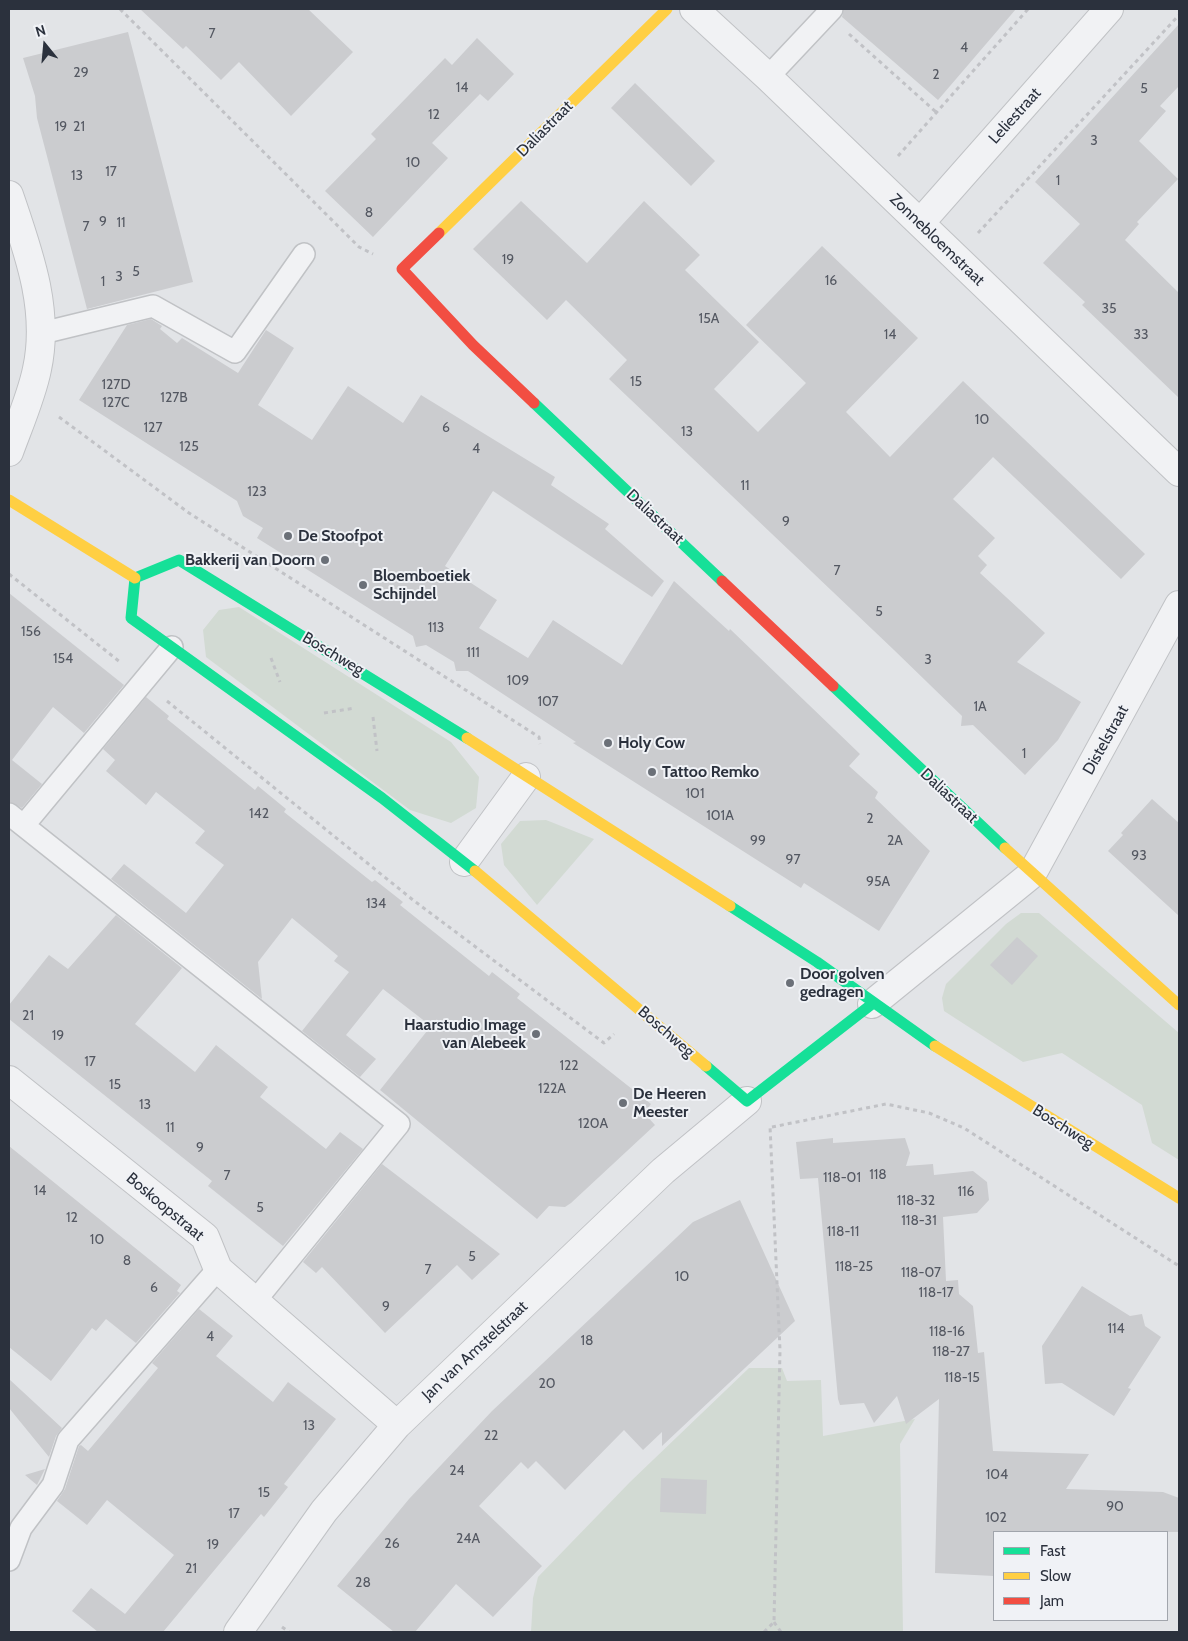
<!DOCTYPE html>
<html>
<head>
<meta charset="utf-8">
<style>
	body { margin:0 }
	#map { position:relative; width:1188px; height:1641px; overflow:hidden; background:#e2e4e7; font-family:Cabin,sans-serif }
	canvas { display:block }
	.frame { position:absolute; inset:0; border:10px solid #2b313d; pointer-events:none }
	.legend { position:absolute; left:993px; top:1531px; width:175px; height:90px; box-sizing:border-box; background:#f0f2f6; border:1px solid #a1a5ac; margin:0; padding:6px 9px; list-style:none; font-size:15px; color:#2b313d }
	.legend li { display:flex; align-items:center; gap:10px; height:25px }
	.legend b { width:25px; border:1px solid #a1a5ac }
	.north { position:absolute; left:20px; top:20px; width:50px; height:50px; -webkit-text-stroke:4px #f0f2f6; paint-order:stroke; rotate:343deg; font-size:14px; font-weight:700; line-height:20px; text-align:center; color:#2b313d }
	.north::after { content:''; display:block; margin:auto; width:18px; height:22px; background:#2b313d; clip-path:polygon(50% 0,100% 100%,50% 72%,0 100%) }
</style>
</head>
<body>
<div id="map">
<canvas width="1188" height="1641"></canvas>
<div class="frame"></div>
<ul class="legend">
<li><b style="height:6px;background:#16e098"></b>Fast</li>
<li><b style="height:6px;background:#ffcf43"></b>Slow</li>
<li><b style="height:6px;background:#f24e42"></b>Jam</li>
</ul>
<div class="north">N</div>
</div>
<script>
const ctx = document.querySelector('canvas').getContext('2d');
ctx.lineJoin = 'round';
function fillPath(path, color) {
  ctx.fillStyle = color;
  ctx.fill(path, 'evenodd');
}
function stroke(path, color, width, dash) {
  ctx.strokeStyle = color;
  ctx.lineWidth = width;
  ctx.lineCap = dash ? 'butt' : 'round';
  ctx.setLineDash(dash || []);
  ctx.stroke(path);
}
function write(font, color, halo, rows, align = 'center') {
  ctx.font = font + ' Cabin,sans-serif';
  ctx.lineWidth = 4;
  ctx.setLineDash([]);
  ctx.textBaseline = 'middle';
  ctx.strokeStyle = halo;
  ctx.fillStyle = color;
  for (const [text, x, y, turn = 0] of rows) {
    ctx.save();
    ctx.translate(x, y);
    ctx.rotate((+turn || 0) * Math.PI / 180);
    ctx.textAlign = isNaN(turn) ? turn : align;
    if (halo) ctx.strokeText(text, 0, 0);
    ctx.fillText(text, 0, 0);
    ctx.restore();
  }
}
const green = new Path2D(`
	M239,607L451,742L479,777L476,808L451,823L410,810L206,657L203,630L219,610Z
	M546,820L594,839L537,905L504,865L501,844L520,821Z
	M1021,913H1039L1179,1033V1160L1152,1143L1142,1105L1062,1053L1023,1062L944,1011L942,998L946,984L1006,924Z
	M749,1368H782L787,1381L821,1380L823,1436L915,1419L900,1444L903,1632H531L533,1598L538,1577L630,1482Z`);
const building = new Path2D(`
	M140,9H308L353,52L291,116L239,62L221,80L186,46L183,49Z
	M844,9H1016L938,100L842,17Z
	M1179,24V86L1160,106L1166,111L1139,141L1178,179L1137,222L1139,224L1125,240L1179,293V398L1082,305L1085,302L1043,263L1080,224L1035,182Z
	M128,32L193,282L87,309L37,118L35,96L23,58Z
	M477,38L514,74L488,101L480,94L432,143L448,158L373,237L325,191L376,139L371,134L445,58L452,65Z
	M635,83L715,161L691,186L611,108Z
	M521,201L587,263L644,201L700,255L685,270L759,342L714,389L758,432L806,383L746,325L822,246L918,338L846,412L890,457L963,381L1145,554L1121,579L993,457L953,499L995,538L978,556L987,565L980,573L1045,633L1017,662L1081,702L1058,740L1025,775L973,725L961,726L962,716L894,650L609,379L627,360L566,300L547,320L473,249Z
	M151,319L162,326L160,329L177,343L182,338L238,373L266,330L294,348L258,405L312,440L348,386L403,423L421,395L555,477L551,485L609,524L605,529L664,581L652,597L493,491L445,566L497,600L479,628L528,658L553,620L622,665L674,581L729,631L730,629L860,754L849,766L878,792L875,798L930,851L879,931L804,883L801,888L573,743L576,742L468,671H456L454,662L426,645L416,647L413,636L257,538L263,528L243,516L237,501L79,400L127,325Z
	M9,593L124,685L84,733L53,707L12,760L42,784L22,808L9,802Z
	M146,697L169,716L167,719L255,790L258,786L286,809L284,812L372,882L375,880L403,902L400,905L489,976L492,972L520,994L517,998L651,1104L644,1113L655,1125L571,1203L565,1207L549,1206L537,1219L380,1090L431,1026L383,989L346,1035L376,1059L360,1077L302,1031L349,972L334,961L338,956L292,918L258,962L262,999L111,879L124,864L186,913L224,865L195,843L205,831L156,792L146,805L106,771L115,760L103,749Z
	M1152,799L1179,823V916L1108,851L1123,835L1121,833Z
	M116,915L182,968L135,1024L195,1072L216,1045L268,1087L260,1097L326,1149L340,1132L363,1149L283,1246L208,1186L212,1181L9,1019V1005L49,955L68,969Z
	M1017,937L1038,956L1012,985L990,965Z
	M833,1138V1143L905,1138L910,1153L906,1166L933,1164L934,1175L973,1171L987,1182L989,1200L977,1213L943,1217L946,1281L958,1280L959,1294L973,1306L978,1353L984,1352L993,1451L1089,1454L1066,1489L1163,1492L1179,1498V1532H994V1576L935,1573L939,1399L906,1424L897,1396L874,1423L864,1403L840,1405L838,1399L818,1178L800,1179L796,1142Z
	M9,1146L181,1285L177,1291L180,1293L136,1343L106,1319L96,1331L92,1328L51,1381L9,1347Z
	M382,1164L500,1254L472,1280L457,1265L385,1333L322,1267L316,1273L303,1262Z
	M740,1200L795,1321L662,1446V1432L643,1450L624,1430L565,1490L536,1461L528,1469L521,1462L479,1506L542,1566L493,1617L456,1584L415,1632H394L337,1586L409,1499L492,1411L693,1222Z
	M1082,1286L1130,1316L1142,1314L1145,1326L1161,1337L1128,1388L1131,1389L1114,1416L1062,1383L1045,1384L1042,1346Z
	M199,1309L233,1336L216,1356L273,1402L288,1382L336,1419L284,1484L288,1487L264,1517L261,1514L163,1632H98L72,1611L91,1588L125,1614L174,1555L107,1500L87,1525L57,1501L65,1489L79,1446L81,1445L88,1451L158,1368L152,1363Z
	M9,1379L62,1428L56,1436L49,1457L9,1408Z
	M45,1469L37,1485L25,1475Z
	M661,1478L707,1480L706,1514L660,1512Z`);
const path = new Path2D(`
	M120,9L359,247L373,254
	M849,34L936,112
	M898,156L1028,9
	M978,233L1179,15
	M59,417L189,513L539,737L540,744
	M9,574L120,662
	M271,658L280,682
	M167,701L413,900L604,1043L614,1034
	M324,713L355,708
	M373,717L377,751
	M772,1127L886,1104L929,1113L964,1128L1179,1266
	M774,1622L781,1632
	M282,1627L289,1632
	M764,1632L774,1622L780,1350L770,1126`);
const lane = new Path2D(`
	M768,77L832,9
	M42,333L153,306L235,352L304,254
	M9,814L399,1124L255,1301
	M24,825L172,647
	M9,1560L21,1528L53,1485L68,1440L218,1269`);
const street = new Path2D(`
	M694,9L768,77L1179,472
	M9,195C28,251 50,309 37,369C32,395 18,427 9,452
	M920,223L1109,9
	M464,862L526,777
	M872,1004L1032,874L1179,605
	M9,1080L205,1237L218,1269L397,1425
	M238,1632L324,1511L397,1425L663,1171L747,1101`);
const fast = new Path2D(`
	M534,403L722,581
	M135,578L179,560L467,738
	M135,578L131,618L382,798L475,871
	M833,686L1005,848
	M730,906L817,962L935,1046
	M706,1066L747,1101L872,1004`);
const slow = new Path2D(`
	M439,233L667,9
	M9,500L135,578
	M467,738L730,906
	M1005,848L1179,1005
	M475,871L706,1066
	M935,1046L1179,1198`);
const jam = new Path2D(`
	M439,233L402,269L473,345L534,403
	M722,581L833,686`);
const markers = [
	[288,536,5,"#6b7078"],
	[325,560,5,"#6b7078"],
	[363,585,5,"#6b7078"],
	[608,743,5,"#6b7078"],
	[652,772,5,"#6b7078"],
	[790,983,5,"#6b7078"],
	[536,1034,5,"#6b7078"],
	[623,1103,5,"#6b7078"]
];
const numberNames = [
	["7",212,34],
	["4",964,48],
	["29",81,73],
	["2",936,75],
	["14",462,88],
	["5",1144,89],
	["12",434,115],
	["19",61,127],
	["21",79,127],
	["3",1094,141],
	["10",413,163],
	["17",111,172],
	["13",77,176],
	["1",1058,181],
	["8",369,213],
	["9",103,222],
	["11",121,223],
	["7",86,227],
	["19",508,260],
	["5",136,272],
	["3",119,277],
	["16",831,281],
	["1",103,282],
	["35",1109,309],
	["15A",709,319],
	["14",890,335],
	["33",1141,335],
	["15",636,382],
	["127D",116,385],
	["127B",174,398],
	["127C",116,403],
	["10",982,420],
	["127",153,428],
	["6",446,428],
	["13",687,432],
	["125",189,447],
	["4",476,449],
	["11",745,486],
	["123",257,492],
	["9",786,522],
	["7",837,571],
	["5",879,612],
	["113",436,628],
	["156",31,632],
	["111",473,653],
	["154",63,659],
	["3",928,660],
	["109",518,681],
	["107",548,702],
	["1A",980,707],
	["1",1024,754],
	["101",695,794],
	["142",259,814],
	["101A",720,816],
	["2",870,819],
	["99",758,841],
	["2A",895,841],
	["93",1139,856],
	["97",793,860],
	["95A",878,882],
	["134",376,904],
	["21",28,1016],
	["19",58,1036],
	["17",90,1062],
	["122",569,1066],
	["15",115,1085],
	["122A",552,1089],
	["13",145,1105],
	["120A",593,1124],
	["11",170,1128],
	["9",200,1148],
	["118",878,1175],
	["7",227,1176],
	["118-01",842,1178],
	["14",40,1191],
	["116",966,1192],
	["118-32",916,1201],
	["5",260,1208],
	["12",72,1218],
	["118-31",919,1221],
	["118-11",843,1232],
	["10",97,1240],
	["5",472,1257],
	["8",127,1261],
	["118-25",854,1267],
	["7",428,1270],
	["118-07",921,1273],
	["10",682,1277],
	["6",154,1288],
	["118-17",936,1293],
	["9",386,1307],
	["114",1116,1329],
	["118-16",947,1332],
	["4",210,1337],
	["18",587,1341],
	["118-27",951,1352],
	["118-15",962,1378],
	["20",547,1384],
	["13",309,1426],
	["22",491,1436],
	["24",457,1471],
	["104",997,1475],
	["15",264,1493],
	["90",1115,1507],
	["17",234,1514],
	["102",996,1518],
	["24A",468,1539],
	["26",392,1544],
	["19",213,1545],
	["21",191,1569],
	["28",363,1583]
];
const streetNames = [
	["Leliestraat",1015,116,-48],
	["Daliastraat",545,129,-45],
	["Zonnebloemstraat",937,240,44],
	["Daliastraat",655,517,43],
	["Boschweg",333,654,31],
	["Distelstraat",1106,740,-61],
	["Daliastraat",949,796,43],
	["Boschweg",666,1032,41],
	["Boschweg",1063,1127,32],
	["Boskoopstraat",165,1207,40],
	["Jan van Amstelstraat",475,1351,-43]
];
const poiNames = [
	["De Stoofpot",298,536],
	["Bakkerij van Doorn",315,560,"right"],
	["Bloemboetiek",373,576],
	["Schijndel",373,594],
	["Holy Cow",618,743],
	["Tattoo Remko",662,772],
	["Door golven",800,974],
	["gedragen",800,992],
	["Haarstudio Image",526,1025,"right"],
	["van Alebeek",526,1043,"right"],
	["De Heeren",633,1094],
	["Meester",633,1112]
];
fillPath(green, '#d2dad3');
fillPath(building, '#cbcccf');
stroke(lane, '#c0c2c5', 24);
stroke(street, '#c0c2c5', 30);
stroke(path, '#c1c2c6', 3, [4, 4]);
stroke(lane, '#f1f2f4', 21);
stroke(street, '#f1f2f4', 28);
stroke(fast, '#16e098', 11);
stroke(slow, '#ffcf43', 11);
stroke(jam, '#f24e42', 11);
for (const [x, y, r, color] of markers) {
  const dot = new Path2D();
  dot.arc(x, y, r, 0, 2 * Math.PI);
  ctx.fillStyle = color;
  ctx.fill(dot);
  stroke(dot, '#f0f2f6', 2);
}
write('14px', '#545862', null, numberNames);
write('16px', '#2b313d', '#f0f2f6', streetNames);
write('bold 16px', '#2b313d', '#f0f2f6', poiNames, 'left');
</script>
</body>
</html>
